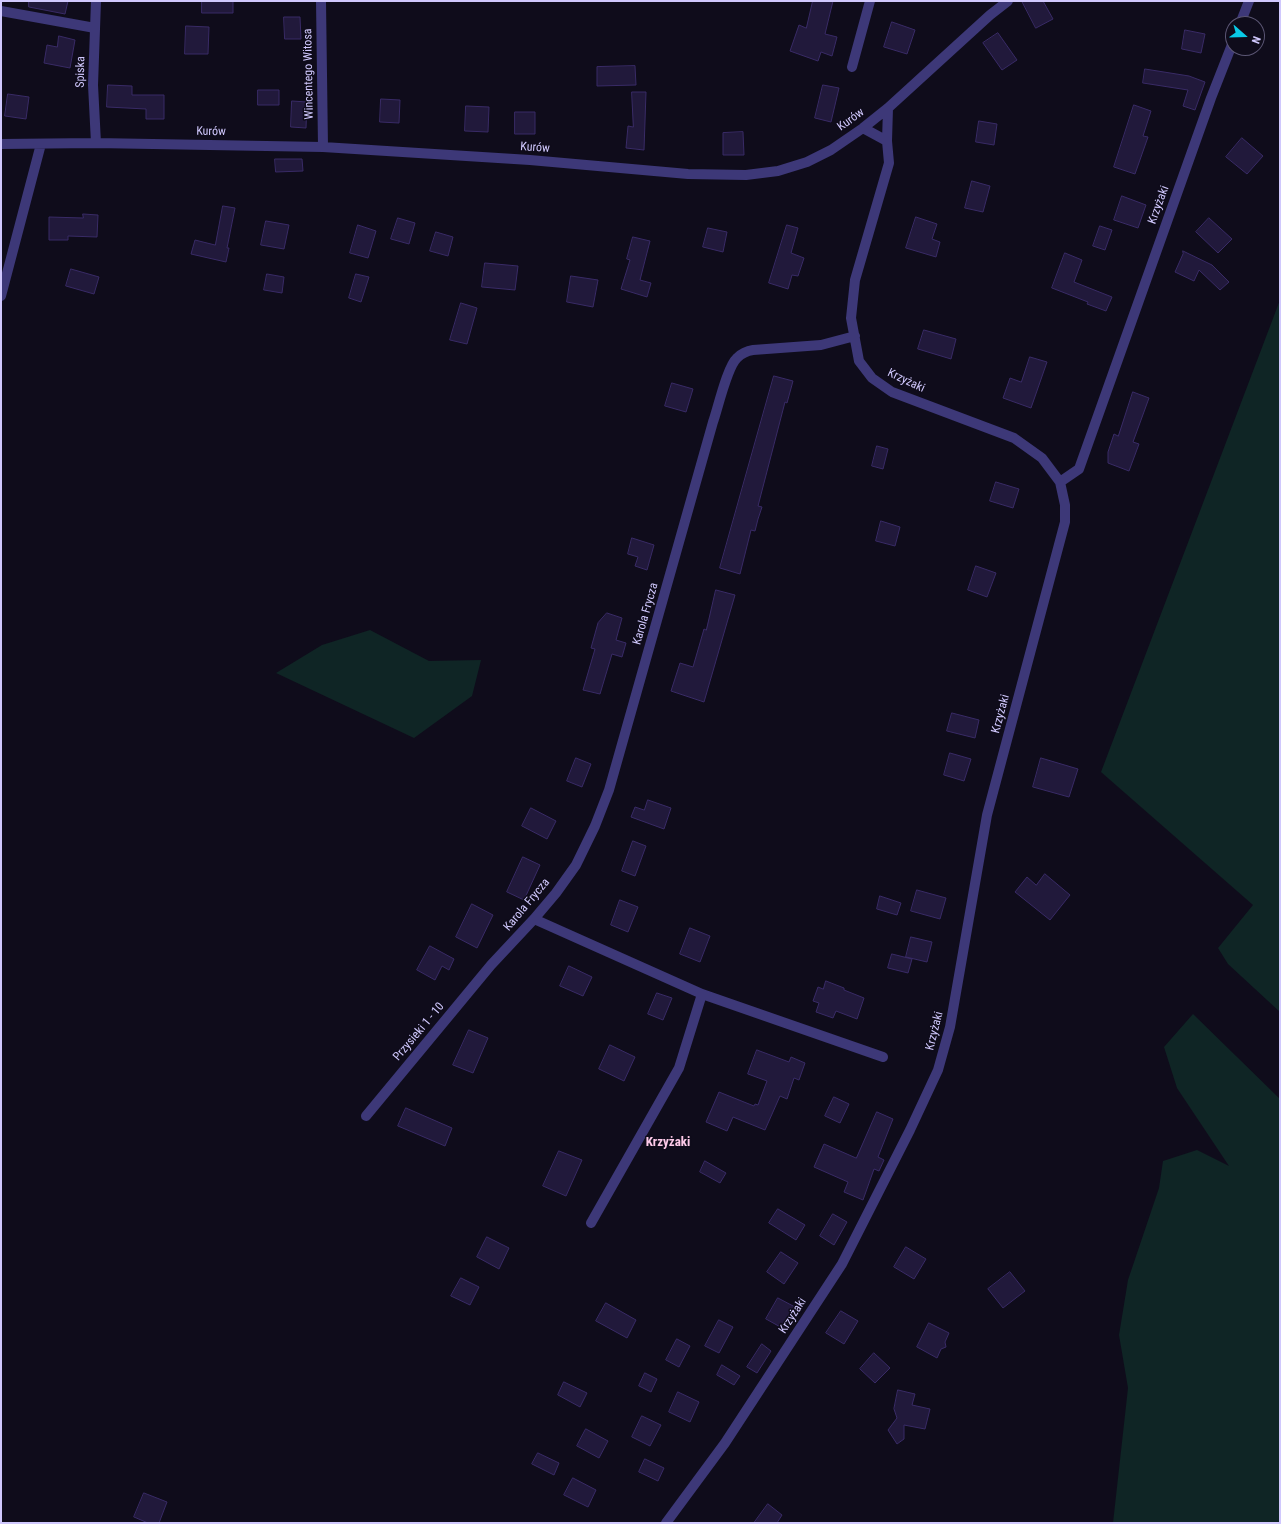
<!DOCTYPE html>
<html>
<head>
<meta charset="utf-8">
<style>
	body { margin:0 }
	#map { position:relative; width:1281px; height:1524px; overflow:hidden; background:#0f0c1b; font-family:"Roboto Condensed",sans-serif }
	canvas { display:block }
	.frame { position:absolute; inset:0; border:2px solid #d0c8fd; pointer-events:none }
	.north { position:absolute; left:1225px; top:16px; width:40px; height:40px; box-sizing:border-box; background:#0f0c1b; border:1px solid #5c5775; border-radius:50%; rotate:110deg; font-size:11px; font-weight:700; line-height:16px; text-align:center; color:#d0c8fd }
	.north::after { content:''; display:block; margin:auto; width:14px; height:18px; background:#09cae7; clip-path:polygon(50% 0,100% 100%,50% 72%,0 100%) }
</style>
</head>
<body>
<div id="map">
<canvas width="1281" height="1524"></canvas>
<div class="frame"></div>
<div class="north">N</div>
</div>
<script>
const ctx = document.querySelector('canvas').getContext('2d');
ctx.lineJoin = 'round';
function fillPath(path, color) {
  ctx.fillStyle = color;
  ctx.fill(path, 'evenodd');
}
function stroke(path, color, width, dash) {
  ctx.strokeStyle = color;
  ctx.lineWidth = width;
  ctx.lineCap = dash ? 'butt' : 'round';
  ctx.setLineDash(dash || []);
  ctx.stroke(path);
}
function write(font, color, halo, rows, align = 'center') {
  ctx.font = font + ' "Roboto Condensed",sans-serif';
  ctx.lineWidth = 3;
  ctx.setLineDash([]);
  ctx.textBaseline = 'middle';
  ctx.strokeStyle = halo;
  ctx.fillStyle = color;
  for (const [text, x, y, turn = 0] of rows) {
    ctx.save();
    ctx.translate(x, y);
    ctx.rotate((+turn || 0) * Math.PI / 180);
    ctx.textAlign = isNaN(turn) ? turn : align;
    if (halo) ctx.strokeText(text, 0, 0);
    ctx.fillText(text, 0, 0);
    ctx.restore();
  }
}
const green = new Path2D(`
	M1280,300V1012L1228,964L1218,948L1253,905L1101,772Z
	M370,630L429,661L481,660L472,696L414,738L276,673L322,645Z
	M1193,1014L1280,1099V1523H1113L1128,1388L1119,1335L1128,1280L1159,1188L1163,1161L1197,1150L1229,1166L1177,1088L1164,1047Z`);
const building = new Path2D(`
	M29,1H68L65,14L29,7Z
	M202,1H233V13H202Z
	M813,1H833L825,34L837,37L832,56L821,52L818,61L790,51L799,25L806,28Z
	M1022,1H1043L1053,19L1036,28Z
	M284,17H300L301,39H285Z
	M892,22L915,30L907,54L884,47Z
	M186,26L209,27L208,54H185Z
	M1185,30L1205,34L1201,53L1182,49Z
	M998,33L1017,60L1002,70L983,43Z
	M59,36L75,40L70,68L44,63L47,45L57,47Z
	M635,66L636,85L597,86V67Z
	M1145,69L1189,76L1205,82L1195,110L1183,106L1188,90L1143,83Z
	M108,85L132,86V95H164V119H146V109L107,107Z
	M823,85L839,88L831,122L815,118Z
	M258,90H279V105H258Z
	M632,92H646L644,150L626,148L628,126L633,127Z
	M8,94L29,97L26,119L5,116Z
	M381,99L400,100L399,123L380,122Z
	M292,101L307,102L306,128L291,127Z
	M1134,105L1151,111L1143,136L1148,137L1135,174L1114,167Z
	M466,106L489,107L488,132L465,131Z
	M515,112H535V134H515Z
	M979,121L997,124L994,145L976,142Z
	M743,132L744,155H723V133Z
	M1242,138L1263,156L1247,174L1226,157Z
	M275,159H302L303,171L276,172Z
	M972,181L990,186L983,212L965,208Z
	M1122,196L1146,205L1138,228L1114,220Z
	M223,206L235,208L227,248H229L226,262L191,254L195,240L215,245Z
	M83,214L98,215L97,237L68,236V240H49V217L83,218Z
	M916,217L937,224L932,239L940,242L936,257L906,248Z
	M398,218L415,223L409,244L391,239Z
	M1209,218L1232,239L1218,253L1196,232Z
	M266,221L289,225L284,249L261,245Z
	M358,225L376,231L368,258L350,253Z
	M787,225L798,228L791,253L804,258L798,276L792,275L788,289L769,283Z
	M1100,226L1112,230L1105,250L1093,246Z
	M708,228L727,232L723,252L703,247Z
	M436,232L453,237L448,256L430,251Z
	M633,237L650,241L640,280L651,283L647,297L621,289L630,260L627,259Z
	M1183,251L1212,265L1229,282L1220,290L1199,270L1194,281L1175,272L1183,254Z
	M1065,253L1082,260L1074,282L1112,297L1106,311L1087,304L1088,302L1052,288Z
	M485,263L518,266L515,290L482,287Z
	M71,269L99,277L94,294L66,286Z
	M267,274L284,277L282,293L264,290Z
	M356,274L369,277L361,302L349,298Z
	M571,276L598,280L593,307L567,302Z
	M461,303L477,308L467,344L450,340Z
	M924,330L956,339L951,359L918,349Z
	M1030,357L1047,362L1031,408L1003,398L1010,378L1021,382Z
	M774,376L793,381L787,403L785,402L758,506L762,507L758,519L755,531L751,530L740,574L720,568Z
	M672,383L693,389L686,412L665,406Z
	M1133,392L1149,398L1133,442L1139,444L1129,471L1108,463V452L1114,434L1118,436Z
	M877,446L888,449L883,469L872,466Z
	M996,482L1019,489L1013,508L990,501Z
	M881,521L900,527L895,546L876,541Z
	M632,538L654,545L647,570L635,566L638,557L628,554Z
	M976,566L996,573L987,597L968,590Z
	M716,590L735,595L704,702L671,691L680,663L693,667L704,629L706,630Z
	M607,613L622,618L616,640L626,643L622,657L612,654L600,694L583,690L595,649L591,648L598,623Z
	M952,713L979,720L975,738L947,731Z
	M950,753L971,759L964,781L944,775Z
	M576,758L591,764L582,787L567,781Z
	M1041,758L1078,769L1069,797L1033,787Z
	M648,800L671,808L664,829L631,817L635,807L644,810Z
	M531,808L556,821L547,839L522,826Z
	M633,841L646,846L635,876L622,871Z
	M523,857L540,865L524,900L507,892Z
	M1045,874L1070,895L1050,920L1015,892L1027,877L1036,885Z
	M917,890L946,898L940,919L911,911Z
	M880,896L901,903L897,915L877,909Z
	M620,900L638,907L628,932L611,925Z
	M472,904L493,915L477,948L456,937Z
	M690,928L710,936L700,962L680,954Z
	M911,937L932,942L927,962L906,957Z
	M430,946L454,959L449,970L442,966L435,980L417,970Z
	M892,954L912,959L908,973L888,968Z
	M569,966L592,977L583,996L560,986Z
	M826,981L844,988V990L864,998L857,1019L836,1011L833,1018L816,1012L819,1003L813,1001L818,987L823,989Z
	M657,993L672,998L663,1020L648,1014Z
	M469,1030L488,1038L473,1073L453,1065Z
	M610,1045L635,1057L624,1081L599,1069Z
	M757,1050L789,1062L791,1057L805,1063L799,1080L794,1078L787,1099L780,1096L765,1130L733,1117L727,1131L706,1122L719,1092L754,1106L755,1104L758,1105L767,1081L748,1074Z
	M834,1097L849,1104L840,1123L825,1116Z
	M406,1108L452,1128L445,1146L398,1126Z
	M877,1112L893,1119L878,1157L884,1160L879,1171L874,1169L863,1200L844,1192L848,1182L814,1167L824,1144L856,1158Z
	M559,1151L582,1160L566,1196L543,1186Z
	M705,1161L726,1173L720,1183L700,1172Z
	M778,1209L805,1225L796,1240L769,1223Z
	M833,1214L847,1222L834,1245L820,1236Z
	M487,1237L509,1248L499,1269L477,1257Z
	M906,1247L926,1259L914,1279L894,1267Z
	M781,1252L798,1263L784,1284L767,1272Z
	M1010,1272L1025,1291L1003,1308L988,1289Z
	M461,1278L479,1287L470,1305L451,1296Z
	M778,1298L795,1307L784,1329L766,1319Z
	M606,1303L636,1320L627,1338L596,1321Z
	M841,1311L858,1321L844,1344L826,1333Z
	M719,1320L733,1327L719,1353L705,1346Z
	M929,1323L949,1333L945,1342L946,1347L941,1349L937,1358L917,1347Z
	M677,1339L690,1346L679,1367L666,1360Z
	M762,1344L771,1351L757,1373L747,1367Z
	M874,1353L890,1368L875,1383L860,1369Z
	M722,1365L740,1376L734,1385L717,1375Z
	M645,1373L657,1379L651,1392L639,1386Z
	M564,1382L587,1393L580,1407L558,1395Z
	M898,1390L915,1394L912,1405L930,1409L925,1429L904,1425V1439L897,1444L888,1430L897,1418L894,1409Z
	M678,1392L699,1402L690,1422L669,1412Z
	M642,1416L661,1425L650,1446L632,1437Z
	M586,1429L608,1441L599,1458L577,1446Z
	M538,1453L559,1463L554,1475L532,1464Z
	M645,1459L664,1468L658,1481L639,1472Z
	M573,1478L596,1490L588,1507L564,1495Z
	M144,1493L167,1502L159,1523H148L134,1517Z
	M768,1504L782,1515L777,1523H754Z`);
const minor = new Path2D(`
	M96,1L93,85L96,143
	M321,1L323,147
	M1,11L95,28
	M1240,24L1249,1
	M852,67L870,1
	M863,128L887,141
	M1,144L96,143L323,147L530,160L688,174L746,175L778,171L807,162L831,150L863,128L888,108L990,15L1008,1
	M1,296L41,144
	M1060,482L1079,469L1211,98L1233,42
	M534,919L702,994L883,1057
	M366,1116L491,965L534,919L556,893L576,865L595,826L609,790L713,422C718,408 727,367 737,358C742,353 746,351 753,350L821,345L855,336
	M591,1223L679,1068L702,994
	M666,1523L725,1443L842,1264L910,1130L938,1070L950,1027L987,815L1065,522V505L1060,482L1042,458L1014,438L892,392L872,378L859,361L851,318L855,280L889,163L887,141L888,108`);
const streetNames = [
	["Spiska",81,72,-89],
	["Wincentego Witosa",309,74,-91],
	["Kurów",851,120,-36],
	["Kurów",211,132,1],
	["Kurów",535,148,4],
	["Krzyżaki",1159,205,-70],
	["Krzyżaki",906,381,25],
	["Karola Frycza",646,614,-74],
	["Krzyżaki",1001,714,-75],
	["Karola Frycza",527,905,-50],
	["Krzyżaki",935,1031,-76],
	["Przysieki 1 - 10",419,1032,-50],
	["Krzyżaki",793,1316,-57]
];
const neighbourhoodNames = [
	["Krzyżaki",668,1143]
];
fillPath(green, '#0f2525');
fillPath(building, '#21193b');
stroke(building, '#392b66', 1);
stroke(minor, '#3d3878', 10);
write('12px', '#d0c8fd', '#0f0c1b', streetNames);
write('bold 13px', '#fdcae9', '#0f0c1b', neighbourhoodNames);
</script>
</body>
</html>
